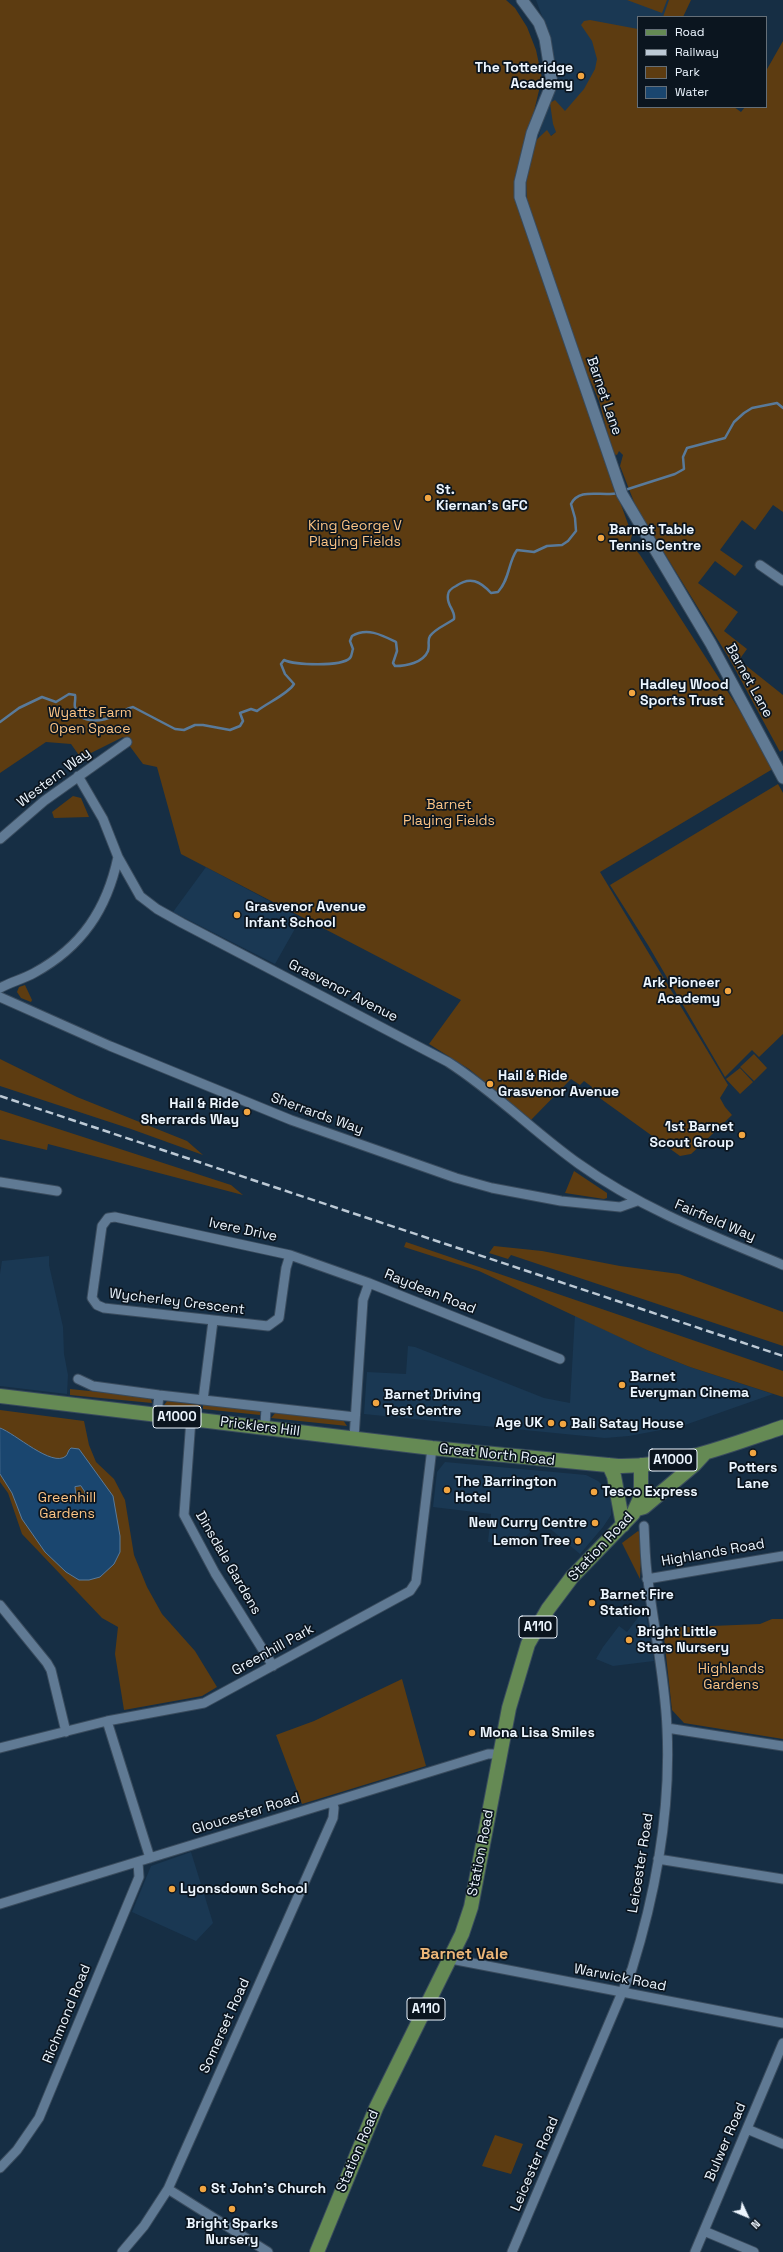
<!DOCTYPE html>
<html>
<head>
<meta charset="utf-8">
<style>
	body { margin:0 }
	#map { position:relative; width:783px; height:2252px; overflow:hidden; background:#162e44; font-family:"Space Grotesk",sans-serif }
	canvas { display:block }
	.legend { position:absolute; left:637px; top:16px; width:130px; height:92px; box-sizing:border-box; background:#0b151f; border:1px solid #656f78; margin:0; padding:5px 7px; list-style:none; font-size:12px; color:#ecf5fe }
	.legend li { display:flex; align-items:center; gap:8px; height:20px }
	.legend b { width:20px; border:1px solid #656f78 }
	.north { position:absolute; left:727px; top:2196px; width:40px; height:40px; -webkit-text-stroke:3px #0b151f; paint-order:stroke; rotate:134deg; font-size:11px; font-weight:700; line-height:16px; text-align:center; color:#ecf5fe }
	.north::after { content:''; display:block; margin:auto; width:14px; height:18px; background:#ecf5fe; clip-path:polygon(50% 0,100% 100%,50% 72%,0 100%) }
</style>
</head>
<body>
<div id="map">
<canvas width="783" height="2252"></canvas>
<ul class="legend">
<li><b style="height:5px;background:#658a54"></b>Road</li>
<li><b style="height:5px;background:#bcc9d5"></b>Railway</li>
<li><b style="height:11px;background:#5d3c11"></b>Park</li>
<li><b style="height:11px;background:#1a466f"></b>Water</li>
</ul>
<div class="north">N</div>
</div>
<script>
const ctx = document.querySelector('canvas').getContext('2d');
ctx.lineJoin = 'round';
function fillPath(path, color) {
  ctx.fillStyle = color;
  ctx.fill(path, 'evenodd');
}
function stroke(path, color, width, dash) {
  ctx.strokeStyle = color;
  ctx.lineWidth = width;
  ctx.lineCap = dash ? 'butt' : 'round';
  ctx.setLineDash(dash || []);
  ctx.stroke(path);
}
function write(font, color, halo, rows, align = 'center') {
  ctx.font = font + ' "Space Grotesk",sans-serif';
  ctx.lineWidth = 3.5;
  ctx.setLineDash([]);
  ctx.textBaseline = 'middle';
  ctx.strokeStyle = halo;
  ctx.fillStyle = color;
  for (const [text, x, y, turn = 0] of rows) {
    ctx.save();
    ctx.translate(x, y);
    ctx.rotate((+turn || 0) * Math.PI / 180);
    ctx.textAlign = isNaN(turn) ? turn : align;
    if (halo) ctx.strokeText(text, 0, 0);
    ctx.fillText(text, 0, 0);
    ctx.restore();
  }
}
const built = new Path2D(`
	M536,0H683L676,17H638V67L556,132L536,146L553,86L550,37Z
	M206,867L301,918L275,964L173,912Z
	M49,1256V1265L63,1327L64,1354L68,1375L67,1394L0,1386V1274L2,1261Z
	M575,1315L647,1350L690,1367L773,1394L682,1426L629,1436L605,1438L364,1414L367,1372L406,1374L408,1346L415,1347L544,1398L570,1403Z
	M445,1462L586,1475L598,1481L605,1488L611,1501V1515L603,1527L580,1554L547,1526L540,1523L514,1547L506,1541L502,1544L488,1542L491,1514L433,1507L437,1472Z
	M646,1614L654,1661L613,1666L596,1659L603,1647L619,1626L627,1632L640,1615Z
	M191,1852L213,1923L196,1941L132,1912L151,1866Z`);
const green = new Path2D(`
	M0,0H506L515,8L527,27L536,50L542,78L516,186L590,419L632,535L630,543L640,555L776,767L600,872L728,1085L720,1098L725,1107L732,1115L701,1145L691,1154L680,1156L590,1091L592,1087L584,1081L580,1085L571,1079L531,1120L469,1069L429,1044L461,1000L181,854L157,767L143,764L123,737L81,758L71,744L46,742L0,773Z
	M627,0H667L662,13Z
	M669,0H691L683,17H663Z
	M590,20L638,29V107H734L741,112L745,107H766V71L783,41V512L773,505L755,530L742,520L720,550L743,566L735,576L715,561L698,583L738,612L724,631L747,649L739,660L783,695V750L780,752L729,658L636,507L620,466L623,455L619,451L617,455L613,454L599,401L590,380L582,368L584,364L576,346L538,240L527,200L526,179L533,143L547,130L551,136L556,132L553,124L550,103L555,100L565,111L584,89L595,69L597,59L592,41L581,25L584,21Z
	M778,784L783,793V1034L759,1057L752,1050L725,1077L648,945L610,885Z
	M73,796L81,798L89,817L54,818L52,812Z
	M25,985L32,1000L31,1002L21,998L17,992L19,987Z
	M754,1054L767,1068L754,1081L740,1067Z
	M0,1059L77,1097L187,1141L203,1155L131,1129L0,1086Z
	M740,1068L753,1082L740,1094L726,1079Z
	M0,1110L231,1185L243,1195L48,1144L47,1150L0,1139Z
	M574,1171L607,1193V1198L604,1199L565,1193Z
	M406,1242L783,1371V1397L690,1367L647,1350L479,1271L404,1247Z
	M494,1246L542,1251L620,1266L679,1274L783,1312V1346L511,1255L508,1259L489,1253Z
	M70,1389L148,1397L151,1399L152,1403L70,1395Z
	M168,1400L201,1404L200,1409L164,1405Z
	M203,1404L256,1410L260,1412V1415L203,1409Z
	M0,1410L84,1421L89,1445L96,1462L114,1479L125,1500L134,1555L147,1587L162,1614L195,1651L217,1687L202,1696L124,1710L115,1654L118,1627L102,1618L22,1534L8,1493L0,1482Z
	M276,1412L343,1420L347,1426L271,1418Z
	M638,1531L642,1534L640,1579L622,1543Z
	M772,1619H783V1739L684,1723L672,1710L663,1628L760,1624Z
	M402,1679L426,1766L302,1804L276,1735L314,1721Z
	M495,2135L523,2144L511,2174L482,2166Z`);
const water = new Path2D(`
	M0,1428C15,1433 52,1468 66,1456C68,1454 68,1450 71,1448L79,1449L113,1496L120,1536V1552L114,1564L100,1577L89,1580H79L66,1572L45,1552L22,1519L12,1493L0,1474ZM81,1486L85,1492V1498L83,1500L76,1497L75,1487Z`);
const stream = new Path2D(`
	M625,490L675,474L684,469L683,457L687,448L725,438L734,422L744,413L752,408L777,403L783,408
	M0,722L19,708L42,697L56,702L69,694L75,695C76,699 74,704 75,707C81,726 103,721 116,715C123,713 125,708 133,707L175,729L184,730L195,725H203L230,730L240,726L243,721L240,713L251,709L257,711C267,703 288,694 294,684L285,674L281,664L284,660C295,665 341,667 350,658C352,656 352,651 353,649L350,641L352,636C367,627 382,635 396,642L397,651L393,663L395,666C406,666 423,663 428,651C430,646 427,640 430,636C436,628 446,625 454,619C456,611 446,605 448,595C448,591 452,588 456,586C470,576 480,581 491,593L498,592C510,579 508,562 517,550L534,552L547,546L562,545L568,541L576,531L575,518L571,504C579,487 602,497 618,493`);
const minor = new Path2D(`
	M760,565L783,581
	M78,776L103,819L118,857L140,896L157,909L182,923L448,1062C495,1092 534,1132 579,1164C642,1209 713,1236 783,1265
	M0,839L44,801L127,742
	M0,988C11,982 23,979 34,973C82,947 107,909 118,857
	M0,997L110,1046L291,1120L456,1178L492,1188L561,1201L620,1207L637,1201
	M0,1182L57,1191
	M290,1255L286,1268L279,1318L268,1326L104,1308L97,1305L92,1298L102,1226L108,1218L115,1217L290,1255L369,1283
	M78,1379L93,1386L159,1395L355,1417
	M203,1400L213,1321
	M157,1414L159,1395
	M191,1419L184,1515L215,1573L273,1666
	M265,1427L266,1407
	M354,1438L363,1300L369,1283L560,1359
	M647,1579L783,1556
	M0,1605L47,1663L51,1670L66,1732
	M107,1721L150,1858
	M667,1728L783,1746
	M0,1748L107,1721L204,1703L410,1591L416,1582L432,1448
	M658,1859L783,1879
	M0,1904L488,1754H500
	M451,1959L783,2023
	M747,2129L783,2144
	M0,2168L17,2150L39,2118L139,1877L138,1862
	M168,2189L268,2252
	M704,2231L754,2252
	M122,2252L144,2226L168,2189L333,1818L334,1808L332,1802
	M512,2252L632,1969C656,1892 671,1810 667,1728C665,1678 654,1630 648,1580C645,1563 645,1544 644,1526
	M695,2252L783,2043`);
const tertiary = new Path2D(`
	M522,0L539,23L545,39L552,83L532,133L520,182V197L622,494L711,644L783,778`);
const primary = new Path2D(`
	M0,1396L432,1448L618,1466C675,1467 730,1445 783,1427
	M609,1465L614,1476L623,1525
	M637,1509L644,1507L694,1465L705,1453
	M317,2252L376,2108L462,1934L471,1907L509,1708L528,1644L548,1609L572,1577L633,1514L641,1496V1465`);
const rail = new Path2D(`
	M0,1096L783,1356`);
const markers = [
	[581,76,4,"#f2a541"],
	[428,498,4,"#f2a541"],
	[601,538,4,"#f2a541"],
	[632,693,4,"#f2a541"],
	[237,915,4,"#f2a541"],
	[728,991,4,"#f2a541"],
	[490,1084,4,"#f2a541"],
	[247,1112,4,"#f2a541"],
	[742,1135,4,"#f2a541"],
	[622,1385,4,"#f2a541"],
	[376,1403,4,"#f2a541"],
	[551,1423,4,"#f2a541"],
	[563,1424,4,"#f2a541"],
	[753,1453,4,"#f2a541"],
	[447,1490,4,"#f2a541"],
	[594,1492,4,"#f2a541"],
	[595,1523,4,"#f2a541"],
	[578,1541,4,"#f2a541"],
	[592,1603,4,"#f2a541"],
	[629,1640,4,"#f2a541"],
	[472,1733,4,"#f2a541"],
	[172,1889,4,"#f2a541"],
	[203,2189,4,"#f2a541"],
	[232,2209,4,"#f2a541"]
];
const shields = [
	[177,1417,48],
	[673,1460,48],
	[538,1627,38],
	[426,2009,38]
];
const shieldNames = [
	["A1000",177,1417],
	["A1000",673,1460],
	["A110",538,1627],
	["A110",426,2009]
];
const poiNames = [
	["The Totteridge",573,68,"right"],
	["Academy",573,84,"right"],
	["St.",436,490],
	["Kiernan's GFC",436,506],
	["Barnet Table",609,530],
	["Tennis Centre",609,546],
	["Hadley Wood",640,685],
	["Sports Trust",640,701],
	["Grasvenor Avenue",245,907],
	["Infant School",245,923],
	["Ark Pioneer",720,983,"right"],
	["Academy",720,999,"right"],
	["Hail & Ride",498,1076],
	["Grasvenor Avenue",498,1092],
	["Hail & Ride",239,1104,"right"],
	["Sherrards Way",239,1120,"right"],
	["1st Barnet",734,1127,"right"],
	["Scout Group",734,1143,"right"],
	["Barnet",630,1377],
	["Everyman Cinema",630,1393],
	["Barnet Driving",384,1395],
	["Test Centre",384,1411],
	["Age UK",543,1423,"right"],
	["Bali Satay House",571,1424],
	["Potters",753,1468,"center"],
	["Lane",753,1484,"center"],
	["The Barrington",455,1482],
	["Hotel",455,1498],
	["Tesco Express",602,1492],
	["New Curry Centre",587,1523,"right"],
	["Lemon Tree",570,1541,"right"],
	["Barnet Fire",600,1595],
	["Station",600,1611],
	["Bright Little",637,1632],
	["Stars Nursery",637,1648],
	["Mona Lisa Smiles",480,1733],
	["Lyonsdown School",180,1889],
	["St John's Church",211,2189],
	["Bright Sparks",232,2224,"center"],
	["Nursery",232,2240,"center"]
];
const streetNames = [
	["Barnet Lane",604,396,71],
	["Barnet Lane",749,681,61],
	["Western Way",54,778,-37],
	["Grasvenor Avenue",343,991,27],
	["Sherrards Way",317,1114,20],
	["Fairfield Way",715,1221,23],
	["Ivere Drive",243,1230,12],
	["Raydean Road",430,1292,22],
	["Wycherley Crescent",177,1302,7],
	["Pricklers Hill",260,1427,7],
	["Great North Road",497,1455,6],
	["Station Road",601,1547,-47],
	["Highlands Road",713,1553,-10],
	["Dinsdale Gardens",228,1563,60],
	["Greenhill Park",273,1650,-29],
	["Gloucester Road",246,1814,-17],
	["Station Road",481,1853,-79],
	["Leicester Road",641,1863,-81],
	["Warwick Road",620,1978,11],
	["Richmond Road",67,2014,-68],
	["Somerset Road",225,2026,-66],
	["Bulwer Road",726,2142,-67],
	["Station Road",358,2151,-67],
	["Leicester Road",535,2164,-67]
];
const parkNames = [
	["King George V",355,526],
	["Playing Fields",355,542],
	["Wyatts Farm",90,713],
	["Open Space",90,729],
	["Barnet",449,805],
	["Playing Fields",449,821],
	["Greenhill",67,1498],
	["Gardens",67,1514],
	["Highlands",731,1669],
	["Gardens",731,1685]
];
const quarterNames = [
	["Barnet Vale",464,1955]
];
fillPath(built, '#1a3853');
fillPath(green, '#5d3c11');
fillPath(water, '#1a466f');
stroke(water, '#597a9a', 1);
stroke(stream, '#597a9a', 2.5);
stroke(minor, '#394b5d', 11);
stroke(tertiary, '#394b5d', 13);
stroke(primary, '#394b5d', 16);
stroke(minor, '#607a94', 9);
stroke(tertiary, '#607a94', 11);
stroke(primary, '#658a54', 14);
stroke(rail, '#bcc9d5', 2.5, [8, 4]);
for (const [x, y, r, color] of markers) {
  const dot = new Path2D();
  dot.arc(x, y, r, 0, 2 * Math.PI);
  ctx.fillStyle = color;
  ctx.fill(dot);
  stroke(dot, '#0b151f', 1.5);
}
for (const [x, y, w] of shields) {
  const box = new Path2D();
  box.roundRect(x - w / 2, y - 11, w, 22, 3);
  ctx.fillStyle = '#0b151f';
  ctx.fill(box);
  stroke(box, '#ecf5fe', 1);
}
write('bold 13px', '#ecf5fe', null, shieldNames);
write('bold 14px', '#ecf5fe', '#0b151f', poiNames, 'left');
write('14px', '#ecf5fe', '#0b151f', streetNames);
write('14px', '#fbc384', '#0b151f', parkNames);
write('bold 16px', '#ebb578', '#0b151f', quarterNames);
</script>
</body>
</html>
